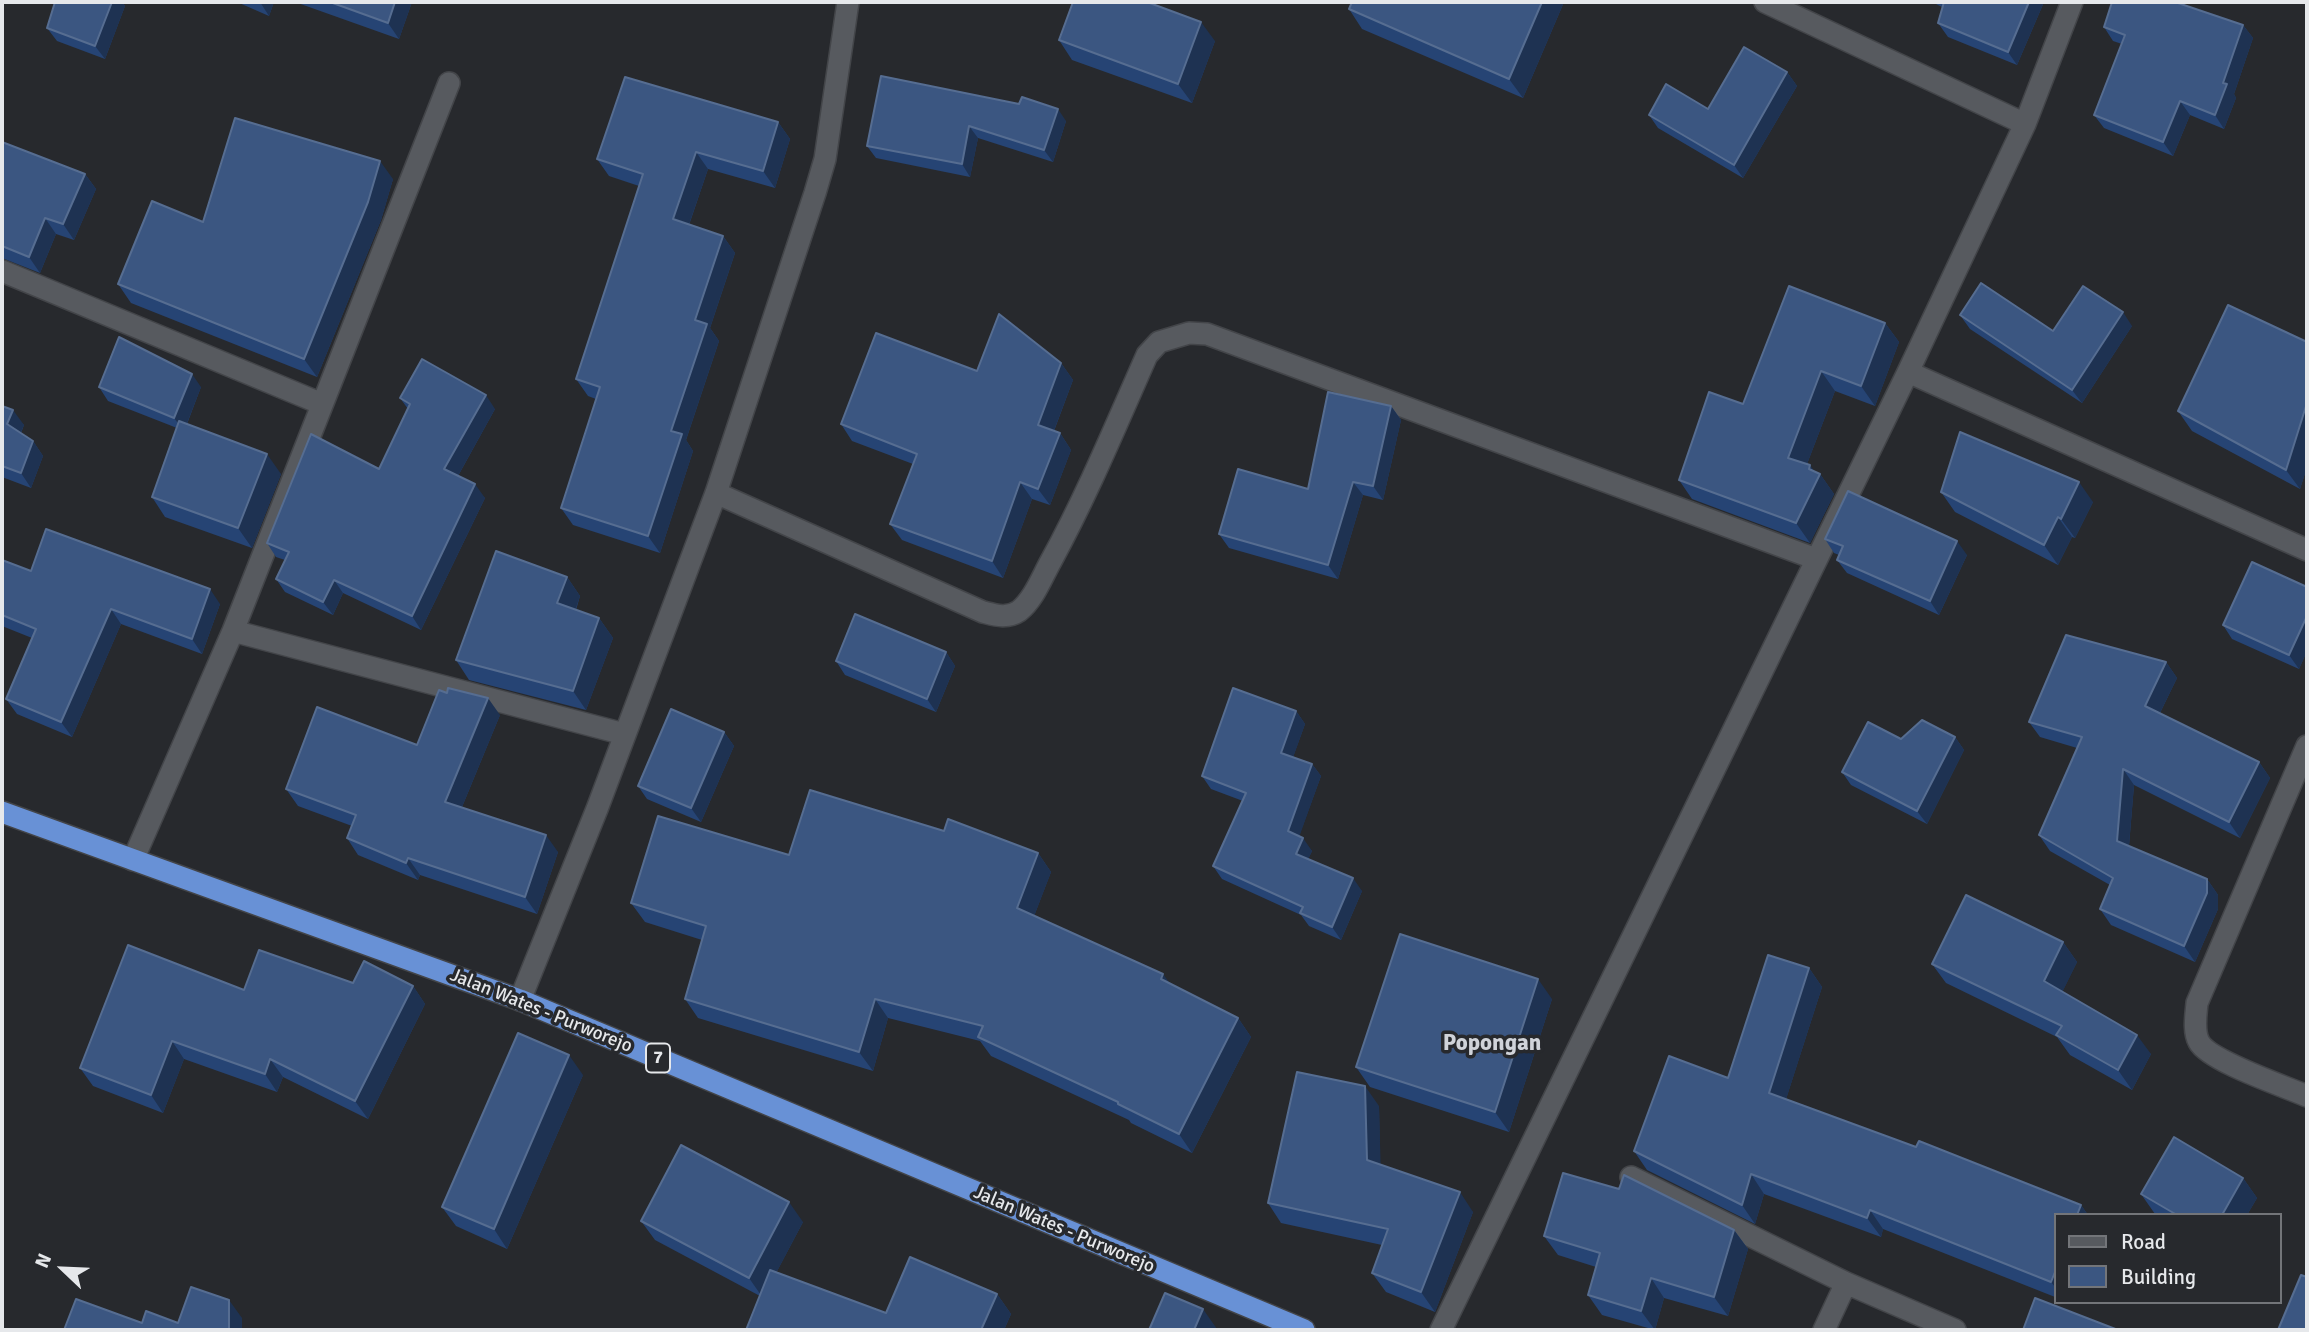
<!DOCTYPE html>
<html>
<head>
<meta charset="utf-8">
<style>
	body { margin:0 }
	#map { position:relative; width:2309px; height:1332px; overflow:hidden; background:#27292d; font-family:Signika,sans-serif }
	canvas { display:block }
	.frame { position:absolute; inset:0; border:4px solid #e6e8eb; pointer-events:none }
	.legend { position:absolute; left:2054px; top:1213px; width:228px; height:91px; box-sizing:border-box; background:#27292d; border:2px solid #737579; margin:0; padding:9px 12px; list-style:none; font-size:21px; color:#e6e8eb }
	.legend li { display:flex; align-items:center; gap:14px; height:35px }
	.legend b { width:35px; border:2px solid #737579 }
	.north { position:absolute; left:28px; top:1234px; width:70px; height:70px; -webkit-text-stroke:5px #27292d; paint-order:stroke; rotate:293deg; font-size:19px; font-weight:700; line-height:28px; text-align:center; color:#e6e8eb }
	.north::after { content:''; display:block; margin:auto; width:24px; height:32px; background:#e6e8eb; clip-path:polygon(50% 0,100% 100%,50% 72%,0 100%) }
</style>
</head>
<body>
<div id="map">
<canvas width="2309" height="1332"></canvas>
<div class="frame"></div>
<ul class="legend">
<li><b style="height:9px;background:#575a5f"></b>Road</li>
<li><b style="height:19px;background:#3b5681"></b>Building</li>
</ul>
<div class="north">N</div>
</div>
<script>
const ctx = document.querySelector('canvas').getContext('2d');
ctx.lineJoin = 'round';
function stroke(path, color, width, dash) {
  ctx.strokeStyle = color;
  ctx.lineWidth = width;
  ctx.lineCap = dash ? 'butt' : 'round';
  ctx.setLineDash(dash || []);
  ctx.stroke(path);
}
function fillPath(path, color) {
  ctx.fillStyle = color;
  ctx.fill(path, 'evenodd');
}
function write(font, color, halo, rows, align = 'center') {
  ctx.font = font + ' Signika,sans-serif';
  ctx.lineWidth = 7;
  ctx.setLineDash([]);
  ctx.textBaseline = 'middle';
  ctx.strokeStyle = halo;
  ctx.fillStyle = color;
  for (const [text, x, y, turn = 0] of rows) {
    ctx.save();
    ctx.translate(x, y);
    ctx.rotate((+turn || 0) * Math.PI / 180);
    ctx.textAlign = isNaN(turn) ? turn : align;
    if (halo) ctx.strokeText(text, 0, 0);
    ctx.fillText(text, 0, 0);
    ctx.restore();
  }
}
const service = new Path2D(`
	M1631,1177L1846,1283
	M1824,1330L1846,1283L1955,1330`);
const minor = new Path2D(`
	M1765,2L2025,124
	M2,271L322,404
	M1908,372L2307,550
	M716,493L983,612C995,615 1007,619 1019,611C1034,599 1042,577 1051,561C1087,495 1116,425 1147,355L1159,342L1189,333L1207,334L1816,559
	M233,631L624,734
	M2307,746L2197,1003C2196,1015 2193,1031 2199,1042C2209,1061 2284,1086 2307,1096
	M133,860L233,631L449,83
	M520,1000L597,809L716,493L815,193L825,159L848,2
	M1441,1330L1908,372L2025,124L2072,2`);
const trunk = new Path2D(`
	M2,812L520,1000L1304,1330`);
const wall = new Path2D(`
	M55,2H122L125,6L105,59L57,41L47,28Z
	M237,2H274L269,16Z
	M295,2H412L399,39Z
	M1352,2H1564L1523,98L1362,29L1349,9Z
	M1932,2H2044L2017,65L1948,37L1938,23L1942,7Z
	M2243,25L2253,38L2234,94L2236,98L2224,129L2190,115L2173,156L2104,128L2094,115L2122,44L2113,41L2104,27Z
	M1059,40L1215,41L1192,103L1072,60Z
	M1787,72L1797,86L1743,178L1658,128L1649,115L1708,109Z
	M881,76L1066,121L1053,162L978,138L970,177L876,158L867,146Z
	M778,122L790,139L775,188L708,169L689,225L723,236L735,253L710,328L719,341L686,440L693,451L660,553L573,525L561,508L596,399L588,396L576,379L639,186L609,176L597,159Z
	M2,142L85,174L96,189L74,240L56,234L40,273L2,258Z
	M393,179L381,220L317,377L131,303L118,284L203,222Z
	M1960,315L2053,331L2132,326L2082,403L1970,329Z
	M1885,323L1899,342L1875,406L1835,391L1807,464L1815,472L1820,474L1834,494L1810,543L1692,499L1679,480Z
	M2307,342V467L2300,489L2192,431L2178,411Z
	M1061,363L1073,380L1054,431L1060,433L1071,450L1050,505L1032,499L1003,578L902,540L890,524L913,464L852,441L841,424L977,371Z
	M99,387H201L187,424L281,474L252,548L165,517L152,497L177,428L108,401Z
	M400,398L495,409L458,476L485,498L421,630L343,593L333,615L285,592L276,579L285,560L276,557L267,543L379,469L408,409Z
	M2,406L24,425L21,433L33,441L43,456L31,488L2,477Z
	M1391,406L1401,420L1383,500L1363,495L1338,579L1229,548L1219,534L1308,489Z
	M1941,492L2093,502L2075,538L2072,537L2058,565L1955,512Z
	M1825,539L1967,555L1939,615L1847,573L1837,560L1839,555L1834,553Z
	M2,560L31,571L220,604L202,654L121,624L72,737L17,714L6,699L32,638L2,626Z
	M567,577L580,596L576,610L599,618L613,638L586,710L469,680L456,660Z
	M2307,587V651L2299,669L2232,639L2223,625Z
	M946,652L955,666L936,712L845,675L836,661Z
	M2166,662L2177,678L2160,713L2259,762L2270,778L2240,838L2134,785L2129,846L2207,879L2218,895V909L2195,962L2111,925L2100,909L2110,885L2050,851L2039,835L2077,748L2040,737L2029,722Z
	M1296,711L1305,724L1293,757L1312,764L1321,776L1299,836L1312,851L1308,859L1362,891L1341,940L1309,926L1301,915L1222,879L1213,866L1243,801L1211,789L1202,776Z
	M500,715L462,807L558,852L537,914L420,875L418,880L358,855L347,838L352,826L298,806L286,789L417,745Z
	M724,732L734,746L701,822L647,799L638,786Z
	M1955,737L1964,750L1927,824L1851,785L1842,772Z
	M944,831L1038,853L1051,872L1034,916L1238,1018L1251,1037L1192,1153L1131,1123L1129,1120L991,1056L980,1041L888,1018L873,1071L698,1018L685,999L702,940L645,922L631,903Z
	M2063,942L2077,962L2062,992L2151,1054L2132,1090L2070,1055L2057,1037L1946,983L1932,964Z
	M1809,968L1822,987L1786,1099L1916,1147L2081,1205L2088,1215H2055V1297L1883,1229L1881,1237L1764,1194L1755,1224L1647,1170L1634,1151L1728,1078Z
	M353,983L413,986L425,1004L368,1119L283,1077L277,1092L184,1059L163,1113L93,1086L80,1068L244,990Z
	M1552,999L1509,1132L1370,1087L1356,1067Z
	M583,1075L507,1249L456,1226L442,1207Z
	M1379,1106L1380,1164L1473,1212L1435,1312L1386,1292L1372,1273L1382,1245L1281,1223L1268,1203Z
	M2243,1178L2257,1198L2247,1215H2157L2155,1214L2141,1194Z
	M641,1221L803,1222L776,1273L886,1313L997,1294L1011,1314L1004,1330L760,1296L655,1240Z
	M1734,1230L1748,1249L1728,1316L1664,1298L1655,1330L1602,1315L1588,1295L1596,1267L1558,1255L1544,1236Z`);
const shadedWall = new Path2D(`
	M112,2H122L125,6L105,59L95,46Z
	M260,2H274L269,16Z
	M395,2H412L399,39L388,23Z
	M1542,2H1564L1523,98L1509,79Z
	M2029,2H2044L2017,65L2008,52Z
	M1201,22L1215,41L1192,103L1178,84Z
	M2243,25L2253,38L2234,94L2236,98L2224,129L2215,115L2223,83Z
	M1787,72L1797,86L1743,178L1734,165Z
	M2180,101L2190,115L2173,156L2163,142Z
	M1058,109L1066,121L1053,162L1044,150Z
	M778,122L790,139L775,188L763,171Z
	M969,126L978,138L970,177L962,164Z
	M696,152L708,169L685,236L673,219Z
	M380,161L393,179L381,220L317,377L304,359Z
	M85,174L96,189L74,240L63,224Z
	M45,218L56,234L40,273L29,257Z
	M723,236L735,253L710,328L719,341L686,440L693,451L660,553L648,536L695,320Z
	M2123,312L2132,326L2082,403L2072,390Z
	M1885,323L1899,342L1875,406L1861,386Z
	M1061,363L1073,380L1050,441L1038,425Z
	M1821,371L1835,391L1802,477L1788,458Z
	M192,374L201,387L184,431L174,418Z
	M486,395L495,409L454,483L444,469Z
	M2307,403V467L2300,489L2286,470Z
	M1391,406L1401,420L1383,500L1373,486Z
	M13,410L24,425L18,439L7,424Z
	M1060,433L1071,450L1050,505L1038,489Z
	M33,441L43,456L31,488L21,473Z
	M267,454L281,474L252,548L238,528Z
	M1810,465L1819,478L1820,474L1834,494L1810,543L1796,523Z
	M1020,482L1032,499L1003,578L992,561Z
	M1353,482L1363,495L1338,579L1328,565Z
	M2079,482L2093,502L2075,538L2061,519Z
	M475,484L485,498L421,630L412,616Z
	M2058,517L2072,537L2058,565L2044,545Z
	M1957,541L1967,555L1939,615L1930,601Z
	M567,577L580,596L571,623L557,603Z
	M334,580L343,593L333,615L323,602Z
	M210,589L220,604L202,654L192,639Z
	M111,609L121,624L72,737L61,722Z
	M2307,616V651L2299,669L2289,655Z
	M599,618L613,638L586,710L573,691Z
	M946,652L955,666L936,712L927,699Z
	M2166,662L2177,678L2156,721L2145,706Z
	M488,698L500,715L457,819L445,802Z
	M1296,711L1305,724L1290,766L1281,753Z
	M724,732L734,746L701,822L691,808Z
	M1955,737L1964,750L1927,824L1917,811Z
	M2259,762L2270,778L2240,838L2229,822Z
	M1312,764L1321,776L1297,843L1288,831Z
	M2123,769L2134,785L2128,857L2117,841Z
	M546,835L558,852L537,914L525,897Z
	M1303,838L1312,851L1305,866L1296,854Z
	M1038,853L1051,872L1030,927L1017,908Z
	M408,858L420,875L418,880L406,863Z
	M1353,878L1362,891L1341,940L1332,927Z
	M2207,879L2218,895V909L2195,962L2184,946Z
	M2063,942L2077,962L2058,1001L2044,981Z
	M1809,968L1822,987L1782,1112L1769,1093Z
	M1163,974L1177,993L1161,979Z
	M1538,979L1552,999L1509,1132L1495,1112Z
	M413,986L425,1004L368,1119L355,1101Z
	M875,999L888,1018L873,1071L859,1052Z
	M1238,1018L1251,1037L1192,1153L1179,1134Z
	M2137,1035L2151,1054L2132,1090L2118,1070Z
	M172,1041L184,1059L163,1113L151,1095Z
	M569,1055L583,1075L507,1249L494,1229Z
	M270,1059L283,1077L277,1092L265,1074Z
	M1365,1086L1379,1106L1381,1179L1367,1160Z
	M1751,1174L1764,1194L1755,1224L1742,1205Z
	M2243,1178L2257,1198L2247,1215H2222Z
	M1460,1192L1473,1212L1435,1312L1421,1292Z
	M789,1202L803,1222L763,1298L749,1278Z
	M2081,1205L2088,1215H2077Z
	M1870,1210L1883,1229L1881,1237L1867,1218Z
	M1734,1230L1748,1249L1728,1316L1714,1297Z
	M2055,1272V1287L2051,1282Z
	M1651,1278L1664,1298L1655,1330L1641,1311Z
	M997,1294L1011,1314L1004,1330H981Z
	M229,1300L242,1318V1330H229Z
	M1203,1309L1217,1329L1216,1330H1194Z`);
const building = new Path2D(`
	M55,2H112L95,46L47,28Z
	M330,2H395L388,23Z
	M1073,2H1147L1201,22L1178,84L1059,40Z
	M1352,2H1542L1509,79L1349,9Z
	M1944,2H2029L2008,52L1938,23Z
	M2112,2H2175L2243,25L2223,83L2227,84L2215,115L2180,101L2163,142L2094,115L2125,35L2104,27Z
	M1744,47L1787,72L1734,165L1649,115L1666,84L1708,109Z
	M881,76L1019,104L1022,97L1058,109L1044,150L969,126L962,164L867,146Z
	M625,77L778,122L763,171L696,152L673,219L723,236L695,320L707,324L671,431L682,434L648,536L561,508L600,387L576,379L643,174L597,159Z
	M235,118L380,161L368,202L304,359L118,284L152,201L203,222Z
	M2,142L85,174L63,224L45,218L29,257L2,246Z
	M1981,283L2053,331L2083,286L2123,312L2072,390L1960,315Z
	M1789,286L1885,323L1861,386L1821,371L1788,458L1810,465L1809,469L1820,474L1796,523L1679,480L1709,392L1743,404Z
	M2228,305L2307,342V403L2286,470L2178,411Z
	M999,314L1061,363L1038,425L1060,433L1038,489L1020,482L992,561L890,524L917,454L841,424L876,333L977,371Z
	M119,337L192,374L174,418L99,387Z
	M422,359L486,395L444,469L475,484L412,616L334,580L323,602L276,579L289,552L267,543L311,434L379,469L410,404L400,398Z
	M1328,392L1391,406L1373,486L1353,482L1328,565L1219,534L1238,469L1308,489Z
	M2,406L13,410L7,424L33,441L21,473L2,466Z
	M179,421L267,454L238,528L152,497Z
	M1960,432L2079,482L2061,519L2058,517L2044,545L1941,492Z
	M1848,491L1957,541L1930,601L1837,560L1843,546L1825,539Z
	M46,529L210,589L192,639L111,609L61,722L6,699L36,629L2,615V560L31,571Z
	M496,551L567,577L557,603L599,618L573,691L456,660Z
	M2252,562L2307,587V616L2289,655L2223,625Z
	M855,614L946,652L927,699L836,661Z
	M2066,635L2166,662L2145,706L2259,762L2229,822L2123,769L2117,841L2207,879V893L2184,946L2100,909L2113,878L2039,835L2082,737L2029,722Z
	M448,688L488,698L445,802L546,835L525,897L408,858L406,863L347,838L356,815L286,789L317,707L417,745L439,690L447,693Z
	M1233,688L1296,711L1281,753L1312,764L1288,831L1303,838L1296,854L1353,878L1332,927L1300,913L1303,907L1213,866L1246,793L1202,776Z
	M671,709L724,732L691,808L638,786Z
	M1922,720L1955,737L1917,811L1842,772L1868,722L1901,739Z
	M810,790L944,831L948,819L1038,853L1017,908L1163,974L1161,979L1238,1018L1179,1134L1118,1104V1102L978,1037L983,1026L875,999L859,1052L685,999L706,926L631,903L658,816L789,855Z
	M1966,895L2063,942L2044,981L2137,1035L2118,1070L2056,1035L2062,1026L1932,964Z
	M1400,934L1538,979L1495,1112L1356,1067Z
	M128,945L244,990L259,950L353,983L364,961L413,986L355,1101L270,1059L265,1074L172,1041L151,1095L80,1068Z
	M1768,955L1809,968L1769,1093L1916,1147L1919,1141L2081,1205L2077,1215H2055V1272L2051,1282L1870,1210L1867,1218L1751,1174L1742,1205L1634,1151L1669,1056L1728,1078Z
	M518,1033L569,1055L494,1229L442,1207Z
	M1297,1072L1365,1086L1367,1160L1460,1192L1421,1292L1372,1273L1388,1229L1268,1203Z
	M2174,1137L2243,1178L2222,1215H2177L2141,1194Z
	M681,1145L789,1202L749,1278L641,1221Z
	M1563,1173L1619,1189L1624,1175L1734,1230L1714,1297L1651,1278L1641,1311L1588,1295L1600,1253L1544,1236Z
	M910,1257L997,1294L981,1330H746L770,1270L886,1313Z
	M2301,1275L2307,1277V1330H2278Z
	M191,1287L229,1300V1330H64L76,1299L142,1323L146,1311L178,1323Z
	M1165,1293L1203,1309L1194,1330H1149Z
	M2035,1298L2118,1330H2023Z`);
const shields = [
	[658,1058,24]
];
const shieldNames = [
	["7",658,1058]
];
const streetNames = [
	["Jalan Wates - Purworejo",541,1011,22],
	["Jalan Wates - Purworejo",1064,1230,23]
];
const quarterNames = [
	["Popongan",1492,1044]
];
stroke(service, '#434549', 24);
stroke(minor, '#434549', 24);
stroke(trunk, '#434549', 24);
stroke(service, '#575a5f', 21);
stroke(minor, '#575a5f', 21);
stroke(trunk, '#6891d6', 21);
fillPath(wall, '#264474');
fillPath(shadedWall, '#1e3252');
fillPath(building, '#3b5681');
stroke(building, '#566d91', 2);
for (const [x, y, w] of shields) {
  const box = new Path2D();
  box.roundRect(x - w / 2, y - 14.5, w, 29, 5);
  ctx.fillStyle = '#27292d';
  ctx.fill(box);
  stroke(box, '#e6e8eb', 2);
}
write('bold 18px', '#e6e8eb', null, shieldNames);
write('19px', '#e6e8eb', '#27292d', streetNames);
write('bold 23px', '#d0d3d9', '#27292d', quarterNames);
</script>
</body>
</html>
